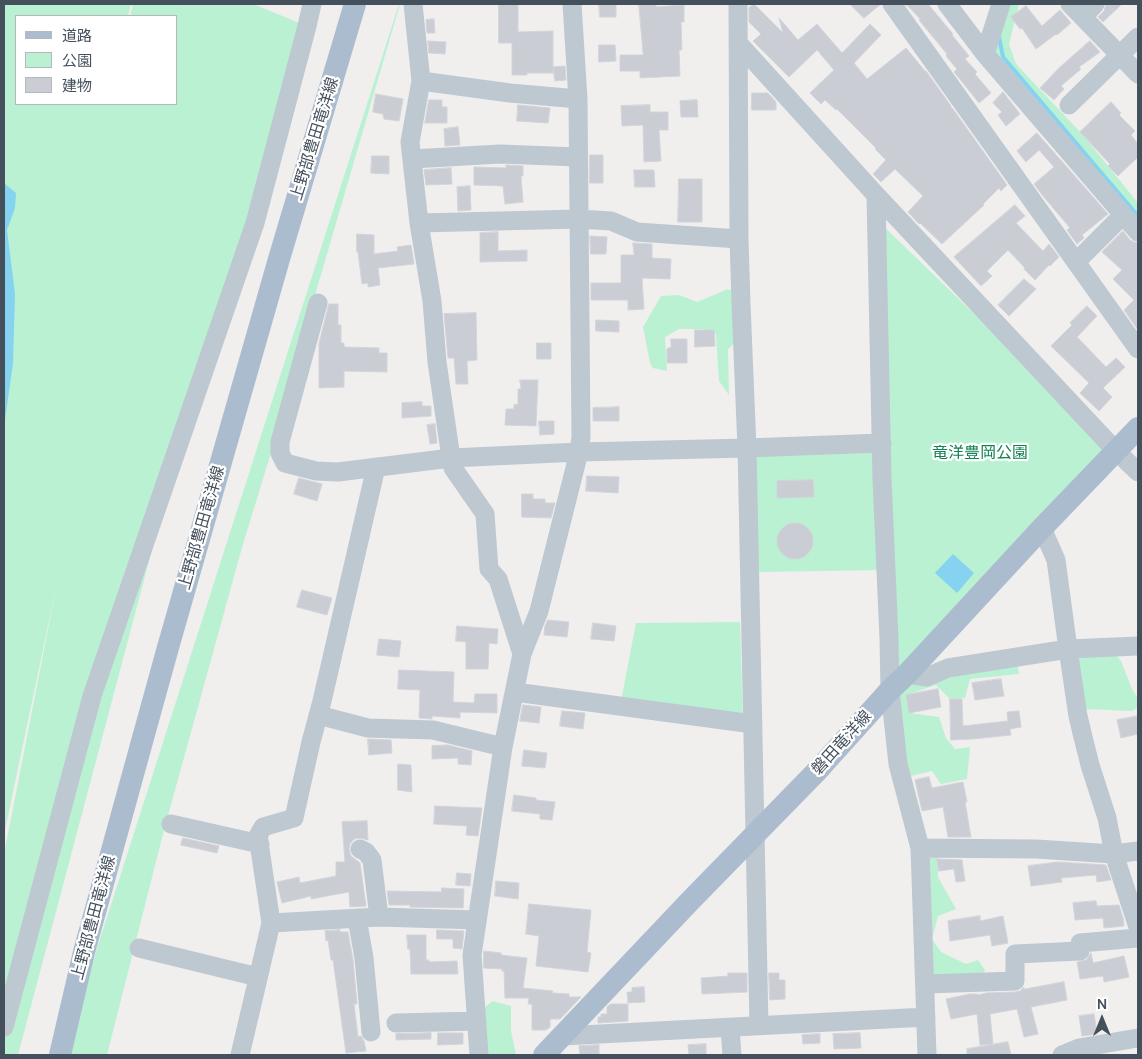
<!DOCTYPE html>
<html>
<head>
<meta charset="utf-8">
<style>
	body { margin:0 }
	#map { position:relative; width:1142px; height:1059px; overflow:hidden; background:#f1eeee; font-family:Manrope,"Noto Sans JP",sans-serif }
	canvas { display:block }
	.frame { position:absolute; inset:0; border:5px solid #45505d; pointer-events:none }
	.legend { position:absolute; left:15px; top:15px; width:162px; height:90px; box-sizing:border-box; background:#fff; border:1px solid #b5b9be; margin:0; padding:6px 9px; list-style:none; font-size:15px; color:#45505d }
	.legend li { display:flex; align-items:center; gap:10px; height:25px }
	.legend b { width:25px; border:1px solid #b5b9be }
	.north { position:absolute; left:1077px; top:994px; width:50px; height:50px; -webkit-text-stroke:4px #fff; paint-order:stroke; rotate:0deg; font-size:14px; font-weight:700; line-height:20px; text-align:center; color:#45505d }
	.north::after { content:''; display:block; margin:auto; width:18px; height:22px; background:#45505d; clip-path:polygon(50% 0,100% 100%,50% 72%,0 100%) }
</style>
</head>
<body>
<div id="map">
<canvas width="1142" height="1059"></canvas>
<div class="frame"></div>
<ul class="legend">
<li><b style="height:6px;background:#acbccf"></b>道路</li>
<li><b style="height:14px;background:#baf1d3"></b>公園</li>
<li><b style="height:14px;background:#cacdd3"></b>建物</li>
</ul>
<div class="north">N</div>
</div>
<script>
const ctx = document.querySelector('canvas').getContext('2d');
ctx.lineJoin = 'round';
function fillPath(path, color) {
  ctx.fillStyle = color;
  ctx.fill(path, 'evenodd');
}
function stroke(path, color, width, dash) {
  ctx.strokeStyle = color;
  ctx.lineWidth = width;
  ctx.lineCap = dash ? 'butt' : 'round';
  ctx.setLineDash(dash || []);
  ctx.stroke(path);
}
function write(font, color, halo, rows, align = 'center') {
  ctx.font = font + ' Manrope,"Noto Sans JP",sans-serif';
  ctx.lineWidth = 4.5;
  ctx.setLineDash([]);
  ctx.textBaseline = 'middle';
  ctx.strokeStyle = halo;
  ctx.fillStyle = color;
  for (const [text, x, y, turn = 0] of rows) {
    ctx.save();
    ctx.translate(x, y);
    ctx.rotate((+turn || 0) * Math.PI / 180);
    ctx.textAlign = isNaN(turn) ? turn : align;
    if (halo) ctx.strokeText(text, 0, 0);
    ctx.fillText(text, 0, 0);
    ctx.restore();
  }
}
const green = new Path2D(`
	M4,4H131L128,16H16V104H176V16H130L133,4H253L307,26L196,384L18,1055H4V854L57,583L4,835Z
	M399,4H400L306,326L271,453L243,544L164,830L107,1055H63Z
	M998,4H1019L1009,44L1016,64L1083,135L1138,203V229L982,50Z
	M876,219L1116,451L890,690L887,570L758,572L753,448L881,445Z
	M728,289L741,296L742,336L728,349L729,395L719,381L716,334L701,329H679L665,337L667,371L653,368L650,363L643,327L661,296L679,295L697,302Z
	M740,622L743,723L620,706L636,623Z
	M1110,647L1121,661L1132,689L1138,699V708L1131,711L1086,709L1074,656Z
	M1017,660L1019,674L970,679L965,698L950,699L936,685L906,695L910,713L939,717L946,738L955,749L970,747L967,779L941,784L932,771L907,777L898,683Z
	M923,848H938V877L956,909L938,916L932,939L941,952L966,964L978,960L985,970L980,982L925,984Z
	M493,1001L511,1006V1031L516,1055H487L484,1008Z`);
const water = new Path2D(`
	M4,183L16,193L15,208L7,230L15,294L13,363L4,427Z
	M953,554L974,573L957,593L935,573Z`);
const stream = new Path2D(`
	M999,37L1003,57L1138,216`);
const building = new Path2D(`
	M499,4H518V32L553,31V67L565,66L566,80L555,81L553,69V73H527V75H512V43H499Z
	M599,4H616V17H600Z
	M639,4H656V7L684,5V22H681L682,50H679L680,76L640,78V71H620V55H643Z
	M754,4L783,33L779,18L798,40L817,24L842,53L870,24L881,35L854,63L867,79L906,48L925,71H926L951,106H950L953,109L1007,185L1001,191L999,188L983,204L984,205L942,244L920,223L919,224L908,212L923,196L895,169L881,182L873,174L886,160L875,149L876,148L837,109L836,110L825,100L821,104L810,93L834,70L817,50L789,77L753,41L761,34L749,22V8Z
	M850,4H881L864,18Z
	M906,4H928L953,34L952,35L969,56L965,59L977,72L975,74L991,93L979,103L954,72L957,69L946,56L947,54L919,20L920,19Z
	M1106,4H1122L1103,22L1098,17L1104,11Z
	M1026,6L1042,26L1060,10L1071,23L1057,35L1056,34L1036,49L1022,28L1020,29L1011,17Z
	M434,19L435,33H427L426,20Z
	M428,41L446,42L445,54L429,53Z
	M1090,41L1100,52L1079,67L1081,69L1061,86L1064,89L1054,100L1040,88L1059,68Z
	M599,45H615L616,61L599,62Z
	M1003,92L1020,114L1006,126L998,115L1002,112L993,103Z
	M752,93H768L776,102V110H752Z
	M376,94L403,99L399,121L384,119L383,114L373,112Z
	M429,100H442V107H447V123H425Z
	M697,100L698,117H681L680,101Z
	M1111,102L1121,113L1119,115L1135,131L1131,135L1138,144V157L1118,176L1108,166L1110,164L1080,132Z
	M518,105L550,108L548,123L517,121Z
	M650,105V112H668V130H659L661,161L644,162L643,125L622,126L621,106Z
	M458,127L460,145L445,146L444,129Z
	M1037,133L1108,214L1082,235L1084,238L1077,244L1067,230L1070,228L1043,196L1034,184L1054,167L1039,150L1026,162L1017,151Z
	M590,155H603V183H590Z
	M372,156H389V174L371,173Z
	M506,165L523,166V176H521L523,202L505,204L503,186L474,185V167L506,168Z
	M451,168L452,184L426,185L424,170Z
	M634,170H654L655,187H635Z
	M679,179H702V222H678Z
	M470,186L471,210L458,211L457,187Z
	M1015,205L1025,216L1016,223L1043,251L1049,244L1059,257L1050,266L1049,265L1035,280L1024,269L1025,268L1008,250L987,271L992,276L981,286L954,257Z
	M1123,231L1130,240L1134,242L1138,243V330L1124,310L1134,300L1113,279L1122,270L1102,252Z
	M498,232V251L527,250V261L480,262V233Z
	M357,234L374,235V254L398,251L397,247L411,245L414,264L378,268L380,285L368,287V283L362,284L358,252H357Z
	M590,236L607,237L606,254H591Z
	M633,243L652,244V258L671,259L670,279L642,278L644,309L628,310V300H591V283H621V255H634Z
	M1024,279L1036,289L1009,316L998,305Z
	M329,304H338V325H341V343H344V347L379,348V353H387V372L344,371V387L319,388V344Z
	M1087,306L1097,316L1077,337L1106,367L1116,358L1125,367L1103,388L1112,397L1099,411L1080,393L1089,383L1051,346L1072,325L1070,323Z
	M476,313L477,360L467,361L468,384H456L454,358H448L444,314Z
	M596,320L619,321V332L596,331Z
	M695,330H714L715,346L695,347Z
	M671,339H687V363H667V349L671,347Z
	M537,343H551V359H537Z
	M520,380H538L536,426L505,425L506,409H514V404L518,405V389H521Z
	M422,402V406H431V416L402,418V403Z
	M619,407V421H593V408Z
	M539,421H554V434L540,435Z
	M435,424L437,443L430,444L427,425Z
	M587,476L619,477L618,493L586,491Z
	M299,478L322,484L317,501L294,494Z
	M813,480L814,497L777,498V481Z
	M522,494H533V499H545V503H555L551,518L522,517Z
	M777 541a18 18 0 1 1 36 0a18 18 0 1 1-36 0Z
	M302,590L332,598L327,615L297,607Z
	M548,620L569,622L567,637L544,635L545,626Z
	M593,623L616,626L614,641L591,639Z
	M457,626L498,629L497,644L489,643L488,669H466V642L456,641Z
	M379,639L401,641L399,657L377,655Z
	M399,670L454,672L453,702L474,703L475,694H497V713L460,712V718L432,716V719L419,718L420,690L398,689Z
	M1001,679L1004,696L975,700L972,683Z
	M938,689L941,707L909,713L906,695Z
	M950,699H962L963,726L1008,721L1007,712L1019,711L1021,727L1010,729L1011,735L973,739L951,740Z
	M523,705L541,707L539,723L520,721Z
	M562,711L585,713L583,729L560,726Z
	M1138,716V734L1121,738L1117,720Z
	M368,739L391,740L392,753L369,755Z
	M448,745L472,751L471,765L458,764V758L432,759V746Z
	M524,750L547,753L545,768L522,766Z
	M398,764L411,765L412,792L398,790Z
	M929,777L932,788L963,782L967,802H965L971,837H948L943,807L922,811L915,780Z
	M514,795L536,798V800L555,802L552,820L540,819V814L512,811Z
	M435,806L482,808L478,836L466,835L467,826L434,824Z
	M367,821L368,840L360,838L354,839L350,844L349,849L351,856L360,863L366,906L350,907L349,892L311,899V896L282,903L277,882L299,877L300,883L336,876V862H345L342,822Z
	M183,838L219,846L217,853L181,845Z
	M937,859L962,860L965,881L956,882L954,869L939,871Z
	M1058,862L1106,865L1111,880L1097,882L1096,875L1061,878L1062,882L1031,886L1028,866Z
	M457,873L471,874L470,886L456,885Z
	M496,881L519,883L518,899L495,896Z
	M442,888L464,889L463,908L410,907V905H389L387,891L441,892Z
	M1096,901L1097,906L1119,905L1123,918L1124,926L1104,928L1103,918L1075,920L1073,903Z
	M529,904L591,910L587,952L591,953L588,972L536,966L539,936L526,934Z
	M980,916V921L1003,916L1008,943L992,946L990,935L950,941L948,921Z
	M340,930V932H348L353,960L357,1004H354L358,1037L361,1036L364,1041L366,1051L346,1053L333,960H331L328,940L326,941L325,931Z
	M437,930L464,931L462,949L453,948V939H437Z
	M407,935H426V960H429V962L457,961L458,974H411L410,949H408Z
	M484,951L501,953V955L527,958L523,988L553,991L552,993L569,994V997H581L560,1019H550V1027L546,1030H532V1004H528L529,998H505L504,971H502V969L484,968Z
	M1091,953L1093,963L1124,956L1129,977L1104,982L1103,976L1080,979L1077,962L1086,960Z
	M728,973H747V992L702,994L701,978L728,976Z
	M769,973H779V980H785V999L770,1000Z
	M1064,982L1067,1000L1031,1007L1038,1034L1024,1037L1017,1009L990,1014L993,1044L980,1045L977,1014L951,1019L946,999L970,994H977L978,995L986,993L1015,992L1020,991L1024,987V989Z
	M644,987L645,1002L628,1003L627,992H632V988Z
	M611,1004H628V1021L598,1023V1017H601V1014H607V1007Z
	M1094,1014L1097,1034L1082,1036L1079,1016Z
	M431,1033V1039L396,1040V1034Z
	M438,1033H463V1044L438,1045Z
	M860,1033L861,1048L834,1049L833,1034Z
	M820,1034V1043L803,1044L802,1035Z
	M1008,1042L1011,1055H967V1049Z
	M706,1044V1055H689L688,1045Z
	M599,1045V1055H580L579,1046Z`);
const minor = new Path2D(`
	M413,4L421,81L410,142L419,223L432,301L437,362L451,458L453,468L485,514L489,569L498,579L522,654
	M738,4L739,239L741,304L747,448L759,1025
	M892,4L1138,349
	M947,4L985,54L1138,232
	M1070,4L1138,74
	M1083,17L1095,4
	M738,43L876,195L1116,451L1138,472
	M985,54L1001,4
	M421,81L510,93L578,99
	M1069,105L1138,37
	M412,159L500,154L578,157
	M876,195L882,479L889,639L890,690L898,764L920,848L927,1055
	M419,223L579,219L611,221L637,232L739,239
	M1076,262L1123,215
	M318,303L280,442V453L285,463L316,471L338,472L451,458L579,452L747,448L882,443
	M1042,528L1056,560L1068,649L1078,716L1082,733L1090,765L1107,818L1114,854L1138,927
	M907,674L927,677L948,668L1068,649L1138,646
	M515,692L753,724
	M318,715L368,728L433,730L503,747
	M171,824L260,844
	M920,848L1036,849L1114,854L1138,851
	M360,849L366,852L372,860L379,917
	M357,918L364,958L371,1032
	M271,923L379,917L477,920
	M139,948L258,977
	M925,984L1015,981V954L1080,951V943L1138,938
	M396,1023L477,1021
	M4,1027L92,696L255,223L307,26L312,4
	M730,1028L732,1055
	M562,1036C684,1030 805,1023 926,1017
	M240,1055L271,923L258,836L263,827L294,818L311,742L322,701L376,467
	M479,1055L472,955L503,747L522,654L539,611L579,452L581,437L578,99L572,4
	M1062,1055L1079,1048L1138,1038`);
const major = new Path2D(`
	M60,1055L84,952L167,651L279,259L355,4
	M544,1055L691,900L818,770L890,690L907,674L1042,528L1138,428`);
const streetNames = [
	["上野部豊田竜洋線",315,139,-73],
	["上野部豊田竜洋線",202,528,-74],
	["磐田竜洋線",842,743,-48],
	["上野部豊田竜洋線",94,918,-75]
];
const parkNames = [
	["竜洋豊岡公園",980,454]
];
fillPath(green, '#baf1d3');
fillPath(water, '#85d3f0');
stroke(stream, '#85d3f0', 4);
fillPath(building, '#cacdd3');
stroke(building, '#d2d4da', 1);
stroke(minor, '#bec8d1', 19);
stroke(major, '#acbccf', 22);
write('16px', '#45505d', '#fff', streetNames);
write('16px', '#128251', '#fff', parkNames);
</script>
</body>
</html>
